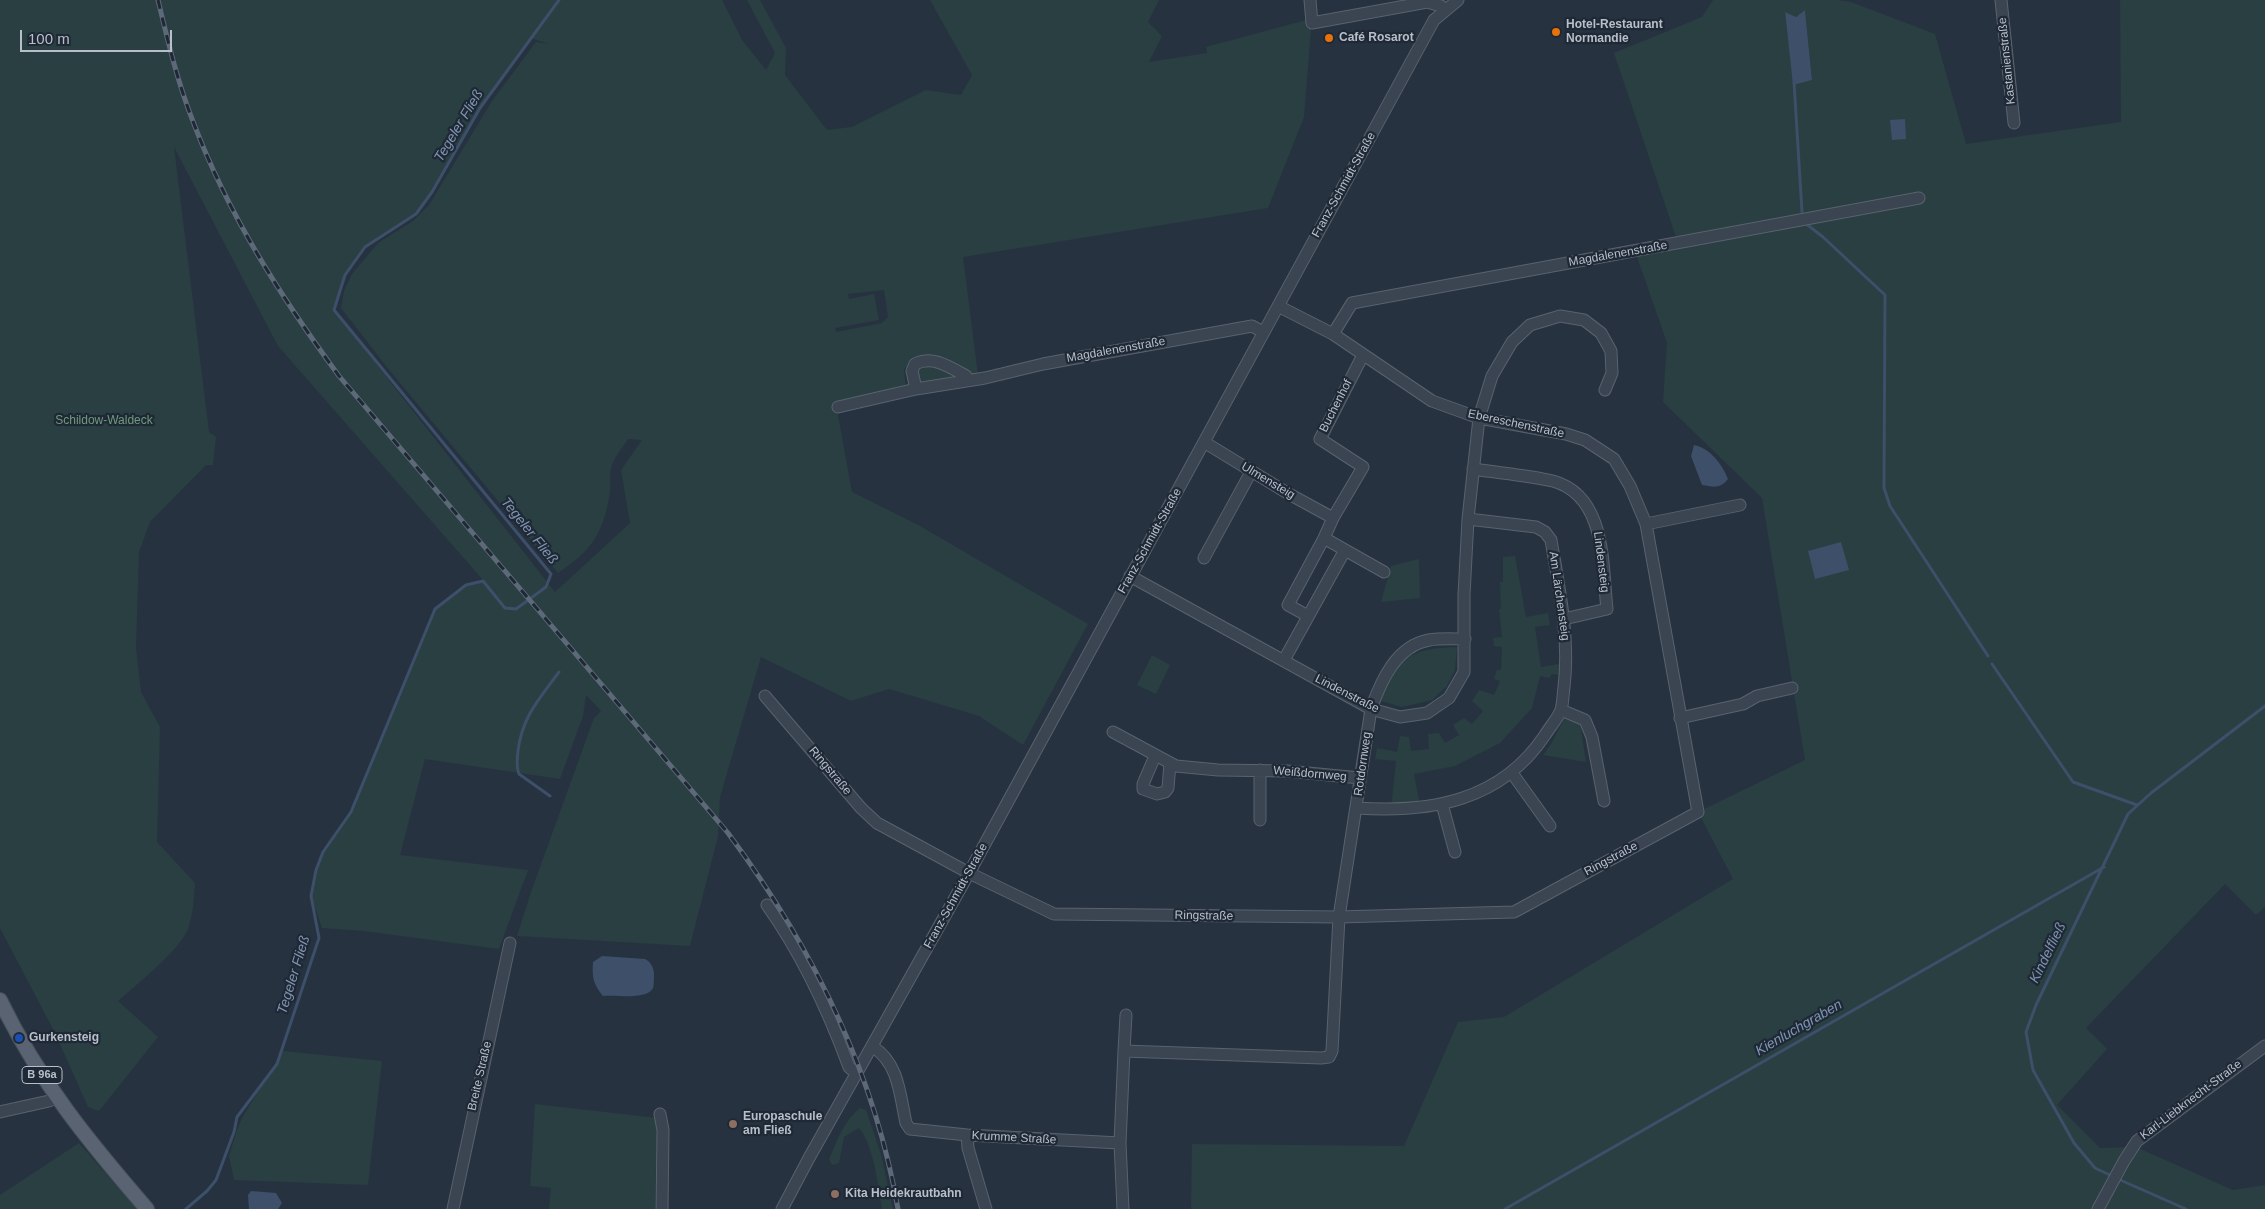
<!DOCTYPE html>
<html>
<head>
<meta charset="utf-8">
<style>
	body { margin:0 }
	#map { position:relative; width:2265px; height:1209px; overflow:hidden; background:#273241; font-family:Helvetica,sans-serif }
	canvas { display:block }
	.scale { position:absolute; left:20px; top:30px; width:152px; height:22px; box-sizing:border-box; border:2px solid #b8bfcb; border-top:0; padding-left:6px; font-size:15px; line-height:18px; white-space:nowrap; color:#b8bfcb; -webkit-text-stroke:4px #1f2936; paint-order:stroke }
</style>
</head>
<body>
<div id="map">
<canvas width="2265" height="1209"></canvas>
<div class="scale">100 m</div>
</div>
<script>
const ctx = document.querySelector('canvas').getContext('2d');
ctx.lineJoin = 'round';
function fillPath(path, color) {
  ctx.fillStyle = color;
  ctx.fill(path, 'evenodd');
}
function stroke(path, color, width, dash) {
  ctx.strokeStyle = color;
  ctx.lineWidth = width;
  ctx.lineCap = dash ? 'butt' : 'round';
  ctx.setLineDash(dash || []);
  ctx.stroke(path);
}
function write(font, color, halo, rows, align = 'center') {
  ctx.font = font + ' Helvetica,sans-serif';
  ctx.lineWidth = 4.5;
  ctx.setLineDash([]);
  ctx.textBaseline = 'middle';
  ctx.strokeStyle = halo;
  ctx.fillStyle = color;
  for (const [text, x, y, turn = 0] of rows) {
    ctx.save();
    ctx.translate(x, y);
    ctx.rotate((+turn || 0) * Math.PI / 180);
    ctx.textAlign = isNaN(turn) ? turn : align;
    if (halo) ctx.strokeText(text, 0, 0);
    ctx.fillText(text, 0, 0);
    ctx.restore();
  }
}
const green = new Path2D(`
	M0,0H722L742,40L766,70L775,53L747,0H760L786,48L785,75L827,130L852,127L926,90L961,95L972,75L930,0H1159L1148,22L1162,36L1149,62L1207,53L1206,47L1306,20L1311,29L1304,117L1268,208L963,257L978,375C952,379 945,336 904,369L906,388L836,404L852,492L920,526L1088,624L1023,745L979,716L889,689L851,701L761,657L720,797L718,836L690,946L517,936L531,892L594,718L601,711L586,695L583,716L560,779L425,759L400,855L528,870L499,949L364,931L322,928L311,896L316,870L323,852L351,812L435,609L466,585L483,580L278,346L174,147L209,432L216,437L213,465H206L150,522L139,552L136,648L141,692L160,727L157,842L195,883C194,898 193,915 188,929C178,952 138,983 118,1001L158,1037L99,1111L88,1107L55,1033L0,928ZM531,38L548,44L536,42L492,101L429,205L413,221L378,243L352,274L344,291L341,308L390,371L558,573C593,550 603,533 610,492C611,484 609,472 612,465C615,456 623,447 628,439L642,440L621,470L630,523L555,592L334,310L345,275L365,247L416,214L432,192L480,108ZM884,290L888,317L882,323L836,332L835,328L879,320L874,294L849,299L848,294Z
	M1713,0H1838L1851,2L1935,34L1966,144L2121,122L2120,0H2265V907L2256,915L2225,884L2086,1028L2107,1049L2057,1105L2100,1148L2136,1147L2233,1190L2265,1185V1209H1191L1192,1144L1404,1146L1458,1022L1504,1017L1733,879L1698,812L1805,760L1762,498L1663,402L1667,343L1635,251L1678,243L1614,53L1702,17ZM1805,10L1812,80L1794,84L1785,13L1796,17Z
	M917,365L946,368L958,378L927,383L919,382L916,370Z
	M1515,556L1526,617L1548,613L1550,625L1535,627L1541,667L1559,664V675L1552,674L1549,678L1540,676L1532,708L1500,743L1455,766L1414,774L1420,805L1391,809L1396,761L1375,759L1377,748L1397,752L1400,736L1409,737L1411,751L1429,749L1428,734L1439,733L1445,743L1459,735L1453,725L1464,718L1472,724L1483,711L1472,701L1479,690L1494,695L1500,681L1494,679L1497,670H1501L1502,647L1494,646L1493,638L1502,637L1499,609H1501L1500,582H1503V557Z
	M1419,559L1420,598L1381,602L1391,566Z
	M1457,647L1455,670L1447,686L1432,700L1402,707L1381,701C1392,657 1415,648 1457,647Z
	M1152,655L1170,665L1156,694L1137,685Z
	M1564,719L1580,723L1586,762L1543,755L1551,744Z
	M283,1051L382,1061L368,1185L234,1180L229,1156L237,1130L242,1118Z
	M535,1104L657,1118L655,1209H549L551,1188L530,1186Z
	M860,1108L866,1110L881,1154L893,1209H882C878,1186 874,1146 859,1128L844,1137L839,1163L832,1165L829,1159C837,1141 844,1120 860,1108Z
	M79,1143L137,1209H0V1195Z`);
const water = new Path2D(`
	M1805,10L1812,80L1793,85L1785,12L1796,17Z
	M1905,119L1906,139L1892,140L1890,120Z
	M1694,445C1710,448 1722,464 1728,479C1720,489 1714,487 1702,485L1691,456Z
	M1841,542L1849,570L1815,579L1808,551Z
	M602,956L645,959C651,962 654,968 654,975C654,979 654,985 653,988C648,1000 614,995 603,996C593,983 592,978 593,962Z
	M251,1191L276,1193L282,1203L278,1209H249L248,1195Z`);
const stream = new Path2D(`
	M1794,82L1802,212
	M1805,223L1823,237L1885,295L1884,488L1890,506L1988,656
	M1992,664L2073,782L2137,805
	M550,796L519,774C516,767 517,759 518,751C522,717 539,699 559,672
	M2112,1176L2095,1168L2074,1143L2033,1070L2026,1032L2036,1005L2128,814L2151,793L2265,706
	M2118,1179L2186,1209
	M186,1209L207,1191L216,1180L234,1132L237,1117L277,1064L319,938L311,896L316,870L323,852L351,812L435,609L466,585L483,581L505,608L516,609L546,587L551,574L334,310L345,275L365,247L416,214L432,192L480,108L559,0
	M1505,1209L2104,867`);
const minor = new Path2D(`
	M1310,0L1312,23L1427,2L1441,6L1444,10
	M2001,0L2014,123
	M1333,334L1352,303L1919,198
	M916,389L912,371L915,364C933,355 950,367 966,376L968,380
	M838,407L916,389L985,378L1043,364L1252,326L1263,332
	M1204,442L1289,494L1333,518
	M1473,469C1499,473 1527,475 1553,481C1607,496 1602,566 1607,609L1564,619
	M1646,524L1740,505
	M1324,538L1333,518L1363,467L1320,439L1363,355
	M1345,550L1384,572
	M1204,558L1251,472
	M1130,576L1371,709L1400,717L1427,713L1449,698L1464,672V595L1468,519L1479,418L1492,376L1512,342L1530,325L1560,316L1584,320L1601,333L1611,351L1612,373L1605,390
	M1284,660L1345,550L1324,538L1288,605L1308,616
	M765,696L861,808L877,823L969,873L1054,914L1339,917L1514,912L1698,812L1646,524L1630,486L1614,459L1585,440L1566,434L1479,418L1432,401L1333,334L1278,306
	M1561,710L1585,720L1592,737L1604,801
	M1680,718L1743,704L1757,696L1792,688
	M1113,732L1176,766L1218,770L1287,771L1360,778
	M1155,756L1143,784V789L1157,794L1165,792L1168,788L1170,763
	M1512,773L1550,826
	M1442,804L1455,852
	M1357,808C1431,813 1501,801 1545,735C1550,727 1558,718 1561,710C1563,703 1563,694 1564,687C1570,638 1559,588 1551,540L1545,532L1536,527L1468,519
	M1260,820V770
	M767,905C802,954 828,1010 849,1067L857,1074
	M873,1047C899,1063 900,1096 906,1123L910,1129L967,1135L1120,1143
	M1124,1051L1126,1015
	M0,1112L49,1101L57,1097
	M660,1114L663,1130L662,1209
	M967,1135L968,1148L986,1209
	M453,1209L510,943
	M782,1209L809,1158L969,873L1434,20L1458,0
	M1123,1209L1120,1143L1124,1051L1321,1058L1329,1057L1332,1051L1339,917L1371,709C1381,681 1396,646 1429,640C1441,638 1453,639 1465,639
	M2098,1209L2124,1161L2137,1141L2265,1046`);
const major = new Path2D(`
	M0,1000C39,1081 89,1142 147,1209`);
const rail = new Path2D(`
	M158,0C168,42 178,84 194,124C229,216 281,297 339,376L728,833C811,945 874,1070 898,1209`);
const markers = [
	[1556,32,5,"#e8710a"],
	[1329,38,5,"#e8710a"],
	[19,1038,5,"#1a4fb4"],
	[733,1124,5,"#8d6e63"],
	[835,1194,5,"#8d6e63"]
];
const shields = [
	[42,1075,40]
];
const shieldNames = [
	["B 96a",42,1075]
];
const poiNames = [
	["Hotel-Restaurant",1566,25],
	["Normandie",1566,39],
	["Café Rosarot",1339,38],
	["Gurkensteig",29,1038],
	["Europaschule",743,1117],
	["am Fließ",743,1131],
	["Kita Heidekrautbahn",845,1194]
];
const streetNames = [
	["Kastanienstraße",2007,61,-96],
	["Franz-Schmidt-Straße",1344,185,-61],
	["Magdalenenstraße",1618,254,-10],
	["Magdalenenstraße",1116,350,-10],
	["Buchenhof",1336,406,-63],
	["Ebereschenstraße",1516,424,12],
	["Ulmensteig",1268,481,31],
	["Franz-Schmidt-Straße",1150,541,-61],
	["Lindensteig",1601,562,83],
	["Am Lärchensteig",1559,596,82],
	["Lindenstraße",1347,694,27],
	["Rotdornweg",1363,764,-82],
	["Ringstraße",830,771,50],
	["Weißdornweg",1310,774,5],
	["Ringstraße",1611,859,-28],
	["Franz-Schmidt-Straße",956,896,-61],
	["Ringstraße",1204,916,1],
	["Breite Straße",480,1076,-77],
	["Karl-Liebknecht-Straße",2191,1100,-37],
	["Krumme Straße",1014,1138,3]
];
const parkNames = [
	["Schildow-Waldeck",104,421]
];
const waterNames = [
	["Tegeler Fließ",459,126,-59],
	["Tegeler Fließ",529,531,51],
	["Kindelfließ",2048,953,-64],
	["Tegeler Fließ",294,975,-73],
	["Kienluchgraben",1799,1028,-30]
];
fillPath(green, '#293f42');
fillPath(water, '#3d4f69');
stroke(stream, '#3d4f69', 3);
stroke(minor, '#59626e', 13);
stroke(major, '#454d5a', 16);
stroke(minor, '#3b4451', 11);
stroke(major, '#596371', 14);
stroke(rail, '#5d6878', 5);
stroke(rail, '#1f2936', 3, [9]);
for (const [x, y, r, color] of markers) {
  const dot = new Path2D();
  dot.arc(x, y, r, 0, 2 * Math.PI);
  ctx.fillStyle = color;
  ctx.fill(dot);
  stroke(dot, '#1f2936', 2);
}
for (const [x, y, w] of shields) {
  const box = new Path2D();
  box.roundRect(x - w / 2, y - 8.5, w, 17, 4);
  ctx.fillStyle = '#1f2936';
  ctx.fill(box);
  stroke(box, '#b8bfcb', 1);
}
write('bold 11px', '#b8bfcb', null, shieldNames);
write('bold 12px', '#b8bfcb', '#1f2936', poiNames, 'left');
write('12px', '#b8bfcb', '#1f2936', streetNames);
write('12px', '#6f9b7a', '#1f2936', parkNames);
write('italic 14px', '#8095b2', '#1f2936', waterNames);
</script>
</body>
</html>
